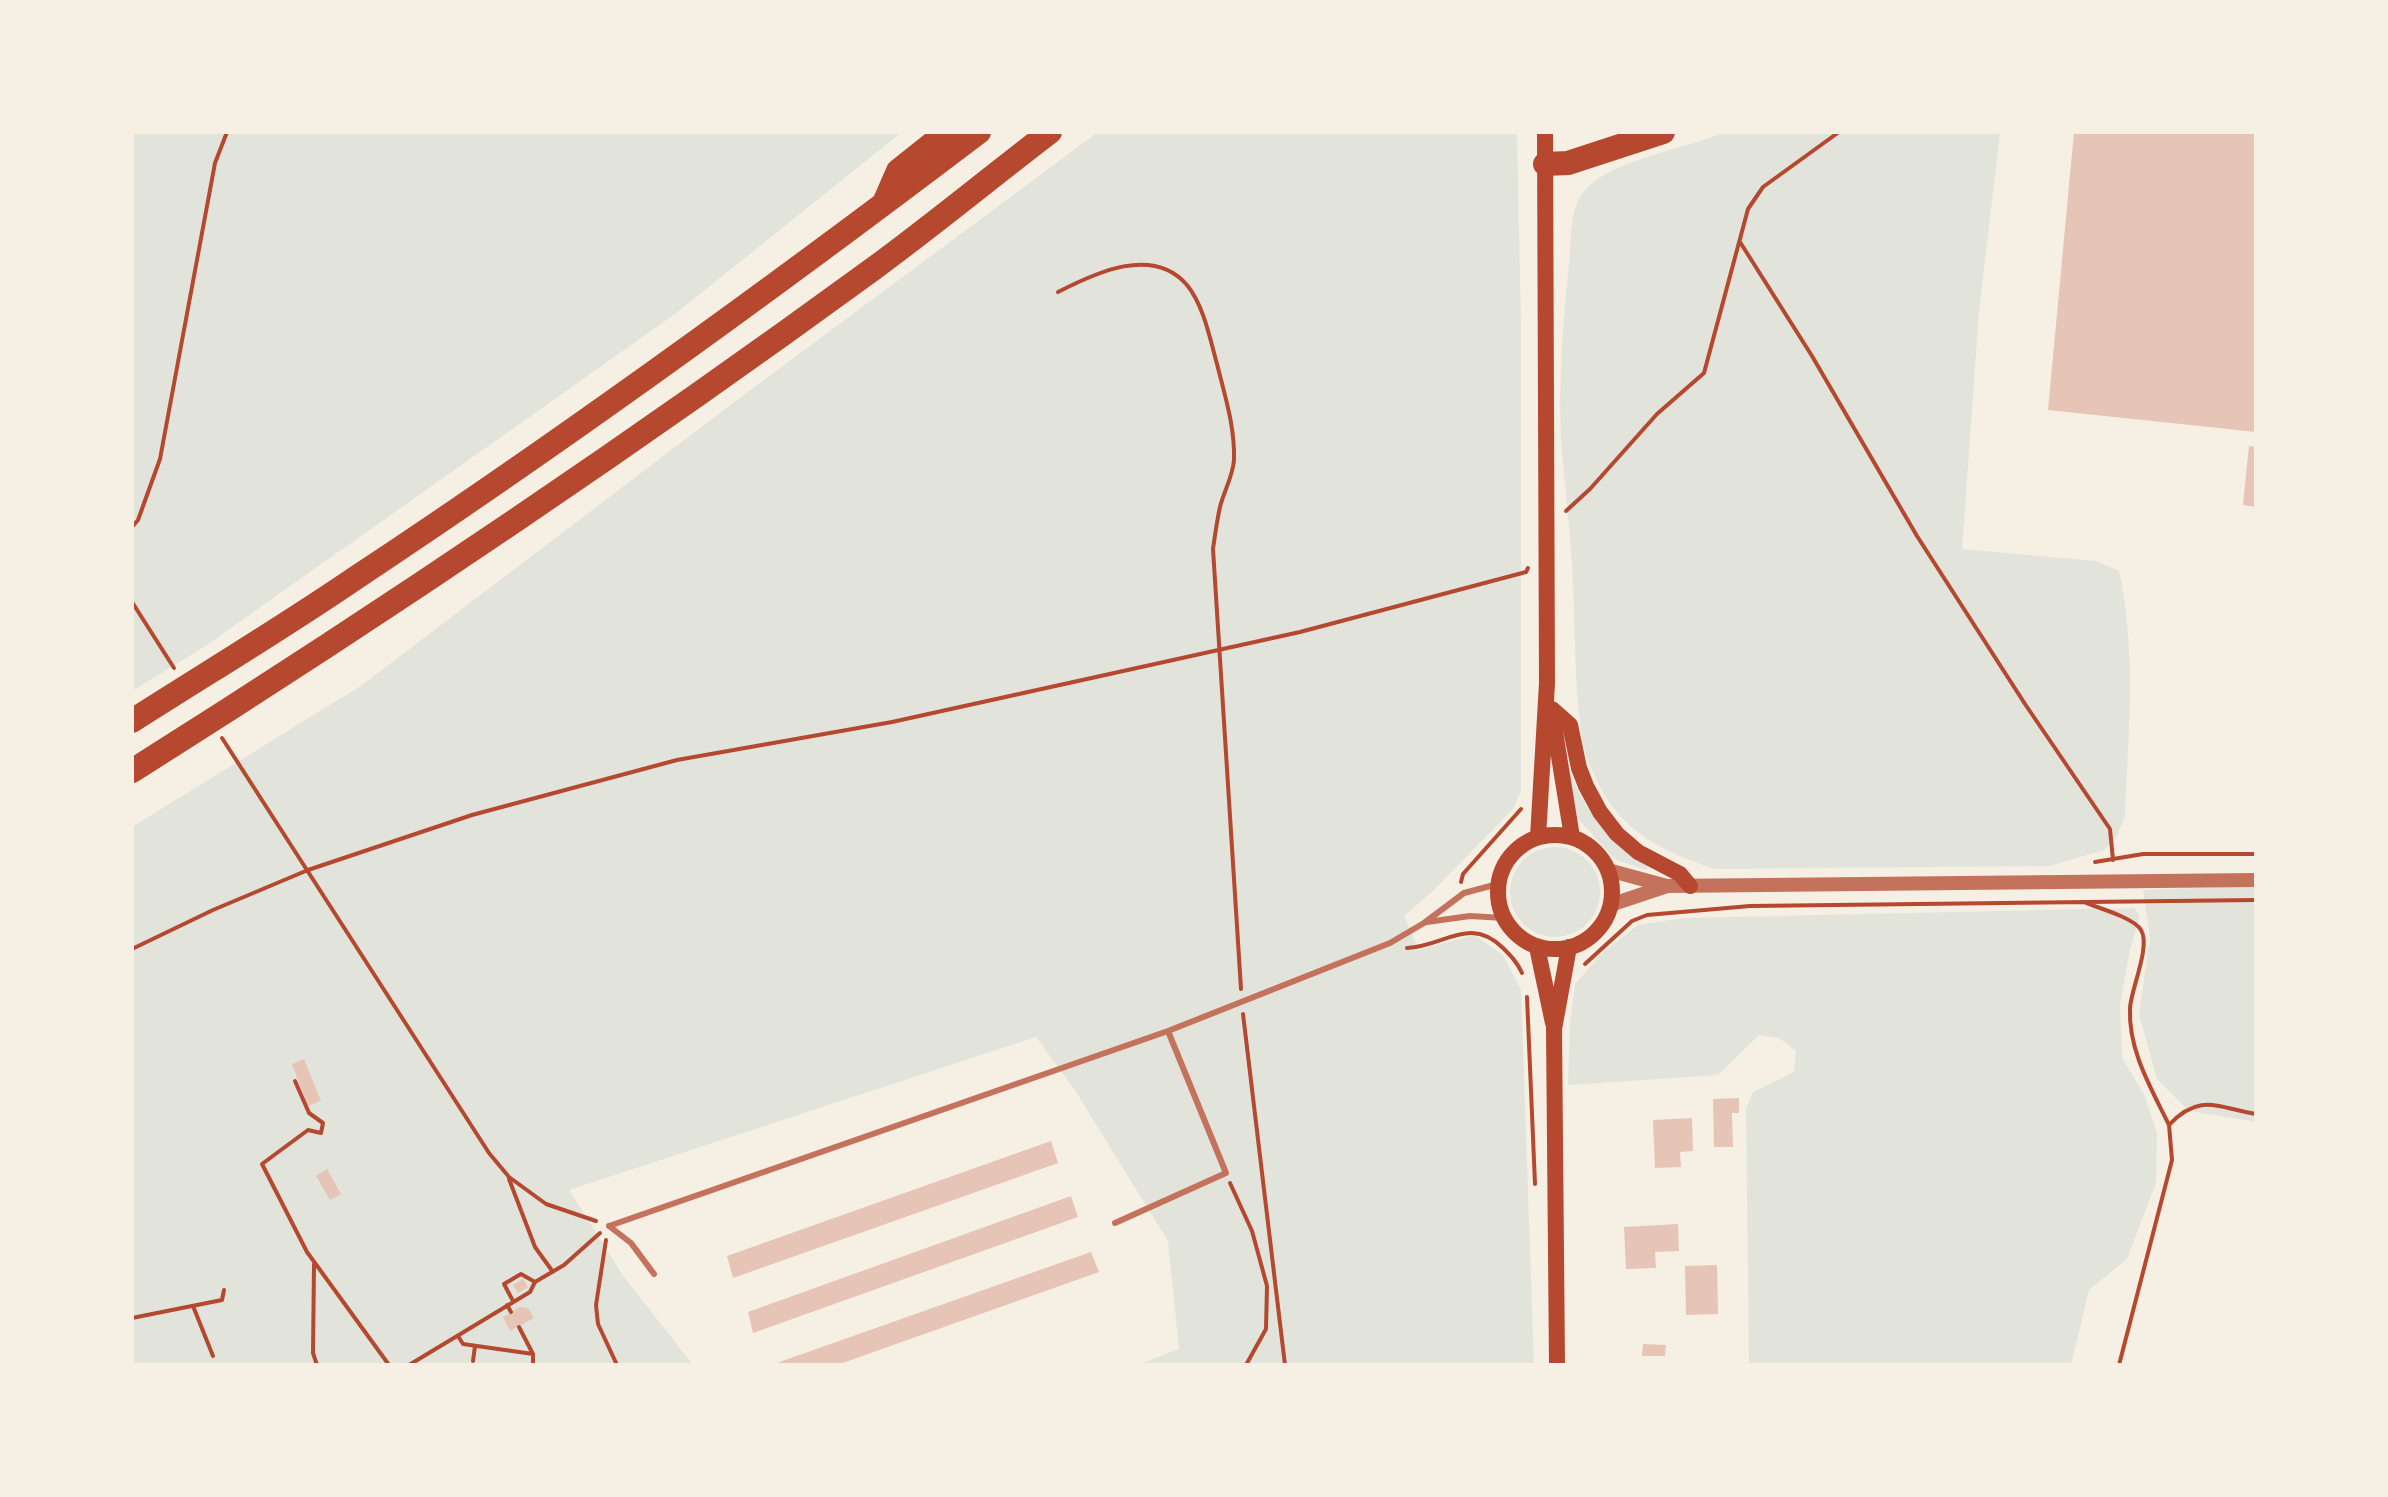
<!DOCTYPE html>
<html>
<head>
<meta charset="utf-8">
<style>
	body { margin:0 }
	#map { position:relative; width:2388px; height:1497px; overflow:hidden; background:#f6efe4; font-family:Jost,sans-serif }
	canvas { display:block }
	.frame { position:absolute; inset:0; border:134px solid #f6efe4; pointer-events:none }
</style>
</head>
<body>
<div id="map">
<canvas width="2388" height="1497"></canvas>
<div class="frame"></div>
</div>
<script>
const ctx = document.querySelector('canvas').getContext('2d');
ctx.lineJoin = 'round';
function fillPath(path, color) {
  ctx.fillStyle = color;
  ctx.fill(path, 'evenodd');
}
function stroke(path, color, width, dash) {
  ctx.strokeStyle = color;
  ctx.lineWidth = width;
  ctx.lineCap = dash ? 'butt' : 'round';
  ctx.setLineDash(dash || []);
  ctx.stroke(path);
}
const green = new Path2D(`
	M132,132H902L675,314L204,647L132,691Z
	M1098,132H1517L1521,326V791L1513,809L1433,891L1404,916L1419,950L1474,935L1503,955L1521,990L1534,1365H1137L1179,1349L1168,1241L1076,1092L1036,1037L569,1190L624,1277L693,1365H132V827L362,685L737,400Z
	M1725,132H2000L1979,312L1962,549L2096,561L2119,571C2137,651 2128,735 2125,816L2117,836L2104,850L2050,866L1714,869C1666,852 1625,835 1600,787C1594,775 1587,760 1584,748C1573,688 1576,627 1572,566C1570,524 1564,482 1561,440C1558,377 1564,314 1570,252C1572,232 1570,211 1582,194C1609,158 1686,150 1725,132Z
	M1571,774C1586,814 1613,843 1648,866L1646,870L1616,860L1578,819L1568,775Z
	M1510 892a45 45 0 1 1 90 0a45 45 0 1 1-90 0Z
	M2256,886V1122L2189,1111L2157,1079L2139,1014L2150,938L2143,890Z
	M2134,908L2140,916L2130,949L2120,1005L2122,1058L2144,1094L2157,1133L2156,1183L2127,1259L2089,1290L2071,1365H1749L1746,1109L1753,1092L1794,1072L1796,1051L1779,1038L1759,1035L1718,1075L1568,1085L1570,1022L1575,984L1600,955L1638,925L1683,918Z`);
const building = new Path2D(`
	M2074,132H2256V432L2048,410Z
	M2249,446L2256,447V507L2243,505Z
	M304,1059L321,1101L308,1106L292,1064Z
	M1739,1098V1113H1732L1733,1147H1714L1713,1099Z
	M1692,1118L1693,1151L1680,1152L1681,1167L1655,1168L1653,1120Z
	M1051,1141L1058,1163L733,1278L727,1256Z
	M327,1169L341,1194L330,1200L316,1176Z
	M1071,1196L1078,1217L753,1333L748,1312Z
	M1678,1224L1679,1251L1655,1252L1656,1268L1626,1269L1624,1227Z
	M1091,1252L1099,1272L837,1365H771Z
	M1717,1265L1718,1314L1686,1315L1685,1266Z
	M523,1279L528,1287L518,1293L513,1285Z
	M520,1307L528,1308L534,1318L510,1331L503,1317Z
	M1643,1344L1666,1345L1665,1356H1642Z`);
const path = new Path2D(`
	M1740,242L1812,356L1917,536L2025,704L2110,829L2113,860
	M1058,292C1095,273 1153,245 1187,285C1204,306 1210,339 1217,364C1225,396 1235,427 1234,460C1233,476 1224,491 1220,507C1217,520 1215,535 1213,549L1241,989
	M1566,511L1590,489L1657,414L1704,373L1748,209L1763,187L1839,132
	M132,527L138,520L160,459L215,163L227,132
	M132,602L174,668
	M222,738L489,1153L509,1177L546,1204L596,1221
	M2095,862L2143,854H2256
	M1461,882L1463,874L1521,809
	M2086,903C2099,908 2134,918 2141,930C2151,946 2131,989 2130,1008C2128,1050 2151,1088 2169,1125
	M1407,948C1444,947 1469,915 1503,948C1511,956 1517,962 1522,973
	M132,949L213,910L308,870L472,815L677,760L892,722L1300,632L1526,572L1528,568
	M1585,964L1632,921L1647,915L1750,906L2256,900
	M1527,997L1535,1184
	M1243,1014L1285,1365
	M295,1081L309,1113L323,1123L321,1133L308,1130L262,1164L307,1252L389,1365
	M509,1179L535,1247L553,1272
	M1230,1183L1252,1231L1267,1286L1266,1329L1246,1365
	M606,1240L596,1305L598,1324L617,1365
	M314,1264L313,1353L317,1365
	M513,1301L504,1284L521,1274L535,1282
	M507,1305L511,1312
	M193,1306L213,1356
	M132,1318L222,1300L224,1290
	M519,1327L533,1354V1365
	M458,1336L463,1344L533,1354
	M473,1361L475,1346
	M409,1365L530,1292L535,1282L564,1265L600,1233
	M2119,1365L2172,1160L2169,1125C2199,1093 2217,1107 2256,1114`);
const service = new Path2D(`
	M1427,922L1470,916L1504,918
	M1115,1223L1226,1173L1168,1031
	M609,1226L1168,1031L1390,943L1424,923L1464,893L1498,884
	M609,1226L631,1243L654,1274`);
const tertiary = new Path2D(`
	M1608,870L1667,886L2256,880
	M1610,905L1667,886`);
const secondary = new Path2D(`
	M1552,709L1570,725L1579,768L1586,786L1600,812L1617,834L1638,852L1680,874L1690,886
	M1552,713L1572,837
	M1498 892a57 57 0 1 1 114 0a57 57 0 1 1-114 0Z
	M1538,837L1547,683L1545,132
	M1537,947L1553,1023
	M1557,1365L1554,1029L1569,947`);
const motorway = new Path2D(`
	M1545,164L1568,163L1663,132
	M884,203L898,171L947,132
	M132,721C207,673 284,627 357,577C570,436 776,286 979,132
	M132,771C384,612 632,445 873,269C933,225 991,177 1050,132`);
fillPath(green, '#e2e4dc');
fillPath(building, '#e6c5b7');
stroke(path, '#b5482f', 4);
stroke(service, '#c5725c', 6);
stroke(tertiary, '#c5725c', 14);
stroke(secondary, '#b5482f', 16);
stroke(motorway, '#b5482f', 24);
</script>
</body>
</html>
